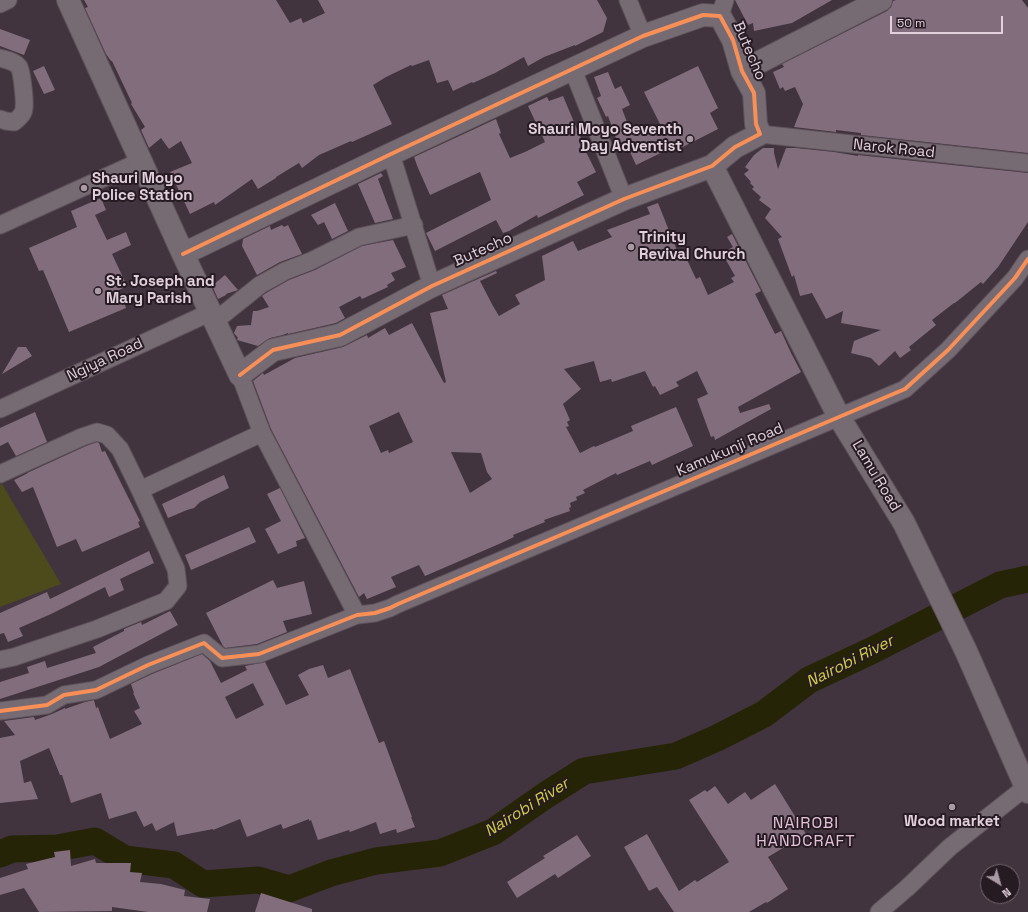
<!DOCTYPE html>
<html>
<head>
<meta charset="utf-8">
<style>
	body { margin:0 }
	#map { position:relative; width:1028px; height:912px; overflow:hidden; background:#42343e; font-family:"Space Grotesk",sans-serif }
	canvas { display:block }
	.north { position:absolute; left:980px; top:864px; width:40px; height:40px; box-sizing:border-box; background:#271b23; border:1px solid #72646d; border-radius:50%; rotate:143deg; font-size:11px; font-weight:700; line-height:16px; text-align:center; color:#e2d1dd }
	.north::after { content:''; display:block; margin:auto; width:14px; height:18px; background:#aa9aa5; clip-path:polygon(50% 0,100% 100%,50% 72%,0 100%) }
	.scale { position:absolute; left:890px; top:16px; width:113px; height:18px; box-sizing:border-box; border:2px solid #e2d1dd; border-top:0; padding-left:5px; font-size:12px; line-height:14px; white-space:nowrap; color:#e2d1dd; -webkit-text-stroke:3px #271b23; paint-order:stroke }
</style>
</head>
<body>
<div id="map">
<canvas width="1028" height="912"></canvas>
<div class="north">N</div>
<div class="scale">50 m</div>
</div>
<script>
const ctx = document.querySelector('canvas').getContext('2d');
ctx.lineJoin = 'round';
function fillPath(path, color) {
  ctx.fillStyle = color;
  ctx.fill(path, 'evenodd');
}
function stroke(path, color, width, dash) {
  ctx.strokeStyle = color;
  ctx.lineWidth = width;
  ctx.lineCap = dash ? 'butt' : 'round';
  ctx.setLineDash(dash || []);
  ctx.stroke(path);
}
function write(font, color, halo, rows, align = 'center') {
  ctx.font = font + ' "Space Grotesk",sans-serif';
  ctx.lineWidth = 4;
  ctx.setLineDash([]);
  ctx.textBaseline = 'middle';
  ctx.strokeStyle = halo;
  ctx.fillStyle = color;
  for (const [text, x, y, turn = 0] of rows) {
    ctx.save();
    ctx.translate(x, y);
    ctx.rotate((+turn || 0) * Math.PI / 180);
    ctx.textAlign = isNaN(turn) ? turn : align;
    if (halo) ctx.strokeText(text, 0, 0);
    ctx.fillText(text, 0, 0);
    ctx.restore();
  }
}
const green = new Path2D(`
	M2,484L61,584L0,607V485Z`);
const river = new Path2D(`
	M0,854L12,849L57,848L95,841L125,859L174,865L203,884L258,880L289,889L331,873L376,861L440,853L493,832L546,795L584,771L676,756L717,738L764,714L809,680L873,650L1000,585L1028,579`);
const building = new Path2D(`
	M84,0H276L290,23L301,18L303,23L325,13L318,0H597L607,18L603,32L575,46V45L544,57L528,66L524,57L495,73L473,83L472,82L453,91L448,80L437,83L429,60L412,66L411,65L386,77L373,85L392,124L352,142L351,141L319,155L302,168L299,163L276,177V178L258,189L252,179L215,205L214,202L190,214L170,172L192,163L181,141L169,149L161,138L149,148L141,130L145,127L131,104L132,103L112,61H111L106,54L85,8L88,7Z
	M735,0H832L792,23L754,31L753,23L748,25Z
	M896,0H1022L1028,8V153L861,135V133L836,130V132L794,127L803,104L795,87L785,91L783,87L780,89L773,72L784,67L782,64L887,11L891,7L893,1Z
	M0,29L30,40L24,55L0,46Z
	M44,66L55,90L44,94L33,71Z
	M698,66L718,108L710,113L718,129L673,152L671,148L636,165L625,141L618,144L608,116L606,117L597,98L601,96L594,77L608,72L615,89L621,86L630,105L622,109L632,135L660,124L644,92Z
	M563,96L585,148H584L596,172L577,182L584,195L538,218L537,215L509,231L503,233L496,220L435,251L426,233L491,200L480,172L430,195L418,168L414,157L496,119L501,133L499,134L510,158L525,152L545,142L528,106L547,97L549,101Z
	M763,148H774V153L778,169L786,148H796L834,152L858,156V155L1028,173V222L998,267L983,284L981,282L955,303H954L932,320L936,325L909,347L911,350L900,358L895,351L879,366L871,358L851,353L854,341L881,330L841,323L843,311L826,319L812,293L800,296L794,275L792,277L778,239L782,237L765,218L771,209L759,200L761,197L752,189L754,187L750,183L751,182L744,174L749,170L745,167L754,155Z
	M381,173L383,176L378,179L393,219L375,223L358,184Z
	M101,198L106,210L95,215L107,240L126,232L131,245L112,254L127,286L119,290L126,308L69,332L43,270L39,271L29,248L77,227L71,211Z
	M335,203L348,231L332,239L324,222L318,225L311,215Z
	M658,203L678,253L683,251L696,279L700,277L708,295L734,282L731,278L735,276L722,253L733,247L727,237L732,234L761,291L755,294L775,334L781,331L791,353L801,372L738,407L740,413L769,404L771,409L715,440L714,436L711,437L697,399L708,394L697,371L676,382L679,386L660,395L655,386L653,387L645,371L612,382L611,379L600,382L594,361L564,369L581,389L563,404L570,420L567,422L569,426L566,427L580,453L594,446L595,447L633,431L631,426L676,407L693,446L652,465L650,461L617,475L616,473L583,490L585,493L576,497L577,500L570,503L571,507L569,508L570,511L544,520L545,522L513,535L514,537L499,544L425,576L419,565L391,577L396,587L367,599L364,593L359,597L271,429L253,381L263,373L264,375L295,358L343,347L367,335L368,338L385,328L389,335L412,323L444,383L446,382L430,313L448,309L442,295L496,271L497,273L480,281L493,306L499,316L520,304L515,295L545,280L542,256L573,241L578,251L612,237L607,230L650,214L647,207ZM399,412L413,442L389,453L388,450L381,453L369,426ZM451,452L481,453L487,472L492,479L470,493Z
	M282,225L284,227L288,225L302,254L280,262L257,275L242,246L243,239L270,226L271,230Z
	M393,240L406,267L391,273L395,280L387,285L388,287L362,299L360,296L339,307L345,318L336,323L288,334V333L283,335L270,338L258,346L237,340L238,338L234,333L237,326L251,325L253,311H257L269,307L262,296L266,293L289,280L315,270L362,246Z
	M225,275L238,290L226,294V295L218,299L211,283L213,285Z
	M18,347H26L32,356L2,374Z
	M35,412L47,442L16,456L8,442L0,446V428Z
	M97,442L99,443L102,452L105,451L140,521L138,522L140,527L82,552L76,539L57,547L33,487L22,492L14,480L28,473H27L86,446Z
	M224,475L229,488L200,502L194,508L187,510L168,518L162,504Z
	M280,488L305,538L296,541L297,546L278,554L265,529L281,521L267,494Z
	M249,527L256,542L191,570L185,555Z
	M149,551L154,563L120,579L124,590L109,597L105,587L51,614L19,628L23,636L8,642L4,633L0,634V613L47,592L50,599Z
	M273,580L277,588L304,581L312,614L283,621L287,632L257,644L225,648L223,646L206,613Z
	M170,611L178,625L99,667L0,699V682L29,673L27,667L45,661L47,668L96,653L93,647L124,631V629L141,622L142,625Z
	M202,654L210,661L221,683L247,670L245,666L265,662L286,705L309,695L298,675L309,669L323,665L328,678L350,669L379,743L384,741L412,817H411L415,827L397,833L396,829L380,834L376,822L350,832L349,830L318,840L311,820L309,821V819L283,829L281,824L247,837L240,819L213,830V829L177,836L174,822L156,831L152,823L144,827L136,811L109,819L101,793L71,803L62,775H60L49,748L20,761L24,783L31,781L38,799L0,803V738L15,735L4,721L34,717L35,720L52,714L65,708V709L85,702L94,700L96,708L98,707L100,713L110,739L142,724L134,711L140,708L133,693H134L131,684L152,674ZM253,683L264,705L236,719L225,697Z
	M775,784L806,834L768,857L788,889L767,903L766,902L749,912H674L657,887L649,891L624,847L647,834L679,891L695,880L697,882L729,862L689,800L705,790L707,792L715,786L728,804L745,792L751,800Z
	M577,835L591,856L558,878L555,874L517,898L507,882L545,858L543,856Z
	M70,850L71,866L95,859L96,863H131L130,872L142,873L140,882L161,884L185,890L184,896L210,899L207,912H148L112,907V911L39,912L24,888L0,895V878L28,869L26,864L55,857L54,852Z
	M261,893L312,909V912H255Z`);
const street = new Path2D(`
	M628,0L643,36
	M0,4L8,0
	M720,16L725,0
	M0,58C6,60 15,61 19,67C22,72 25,101 24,108C24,114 19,118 14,122L6,121L0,119
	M573,70L624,199
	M760,134L1028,163
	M391,154L432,286
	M0,225L141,161
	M215,321L260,285L285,271L311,261L359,237L414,225
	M240,375L262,433L357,615
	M0,409L211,312
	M0,474L82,437L97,432L107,435L120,449L140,490L176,569L178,586L166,601L97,629L14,657L0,660
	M140,490L262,433
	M0,711L47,705L64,695L96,690L148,665L204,643L222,658L259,654L357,615L375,613L390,608L398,604L905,389L948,350L1015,278L1028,259
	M879,912L907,888L950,847L1026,787`);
const secondary = new Path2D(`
	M68,0L183,254L240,375L273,350L340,335L432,286L624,199L712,166L735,147L760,134L756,124L754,93L742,71L733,40L720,16L703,15L643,36L391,154L183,254
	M742,71L881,0
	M712,166L839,417L904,523L966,651L1028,792`);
const cycleway = new Path2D(`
	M183,254L391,154L643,36L703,15L720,16L733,40L742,71L754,93L756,124L760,134L735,147L712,166L624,199L432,286L340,335L273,350L240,375
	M0,711L47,705L64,695L96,690L148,665L204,643L222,658L259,654L357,615L375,613L390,608L398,604L905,389L948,350L1015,278L1028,259`);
const markers = [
	[690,139,4,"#aa9aa5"],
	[84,188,4,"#aa9aa5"],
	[631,247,4,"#aa9aa5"],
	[98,291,4,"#aa9aa5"],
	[952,807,4,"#aa9aa5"]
];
const streetNames = [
	["Butecho",749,51,67],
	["Narok Road",894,149,6],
	["Butecho",483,250,-24],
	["Ngiya Road",105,360,-25],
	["Kamukunji Road",730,450,-23],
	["Lamu Road",876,476,59]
];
const poiNames = [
	["Shauri Moyo Seventh",682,130,"right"],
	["Day Adventist",682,147,"right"],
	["Shauri Moyo",92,179],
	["Police Station",92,196],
	["Trinity",639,238],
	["Revival Church",639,255],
	["St. Joseph and",106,282],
	["Mary Parish",106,299],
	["Wood market",952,822,"center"]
];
const waterNames = [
	["Nairobi River",850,662,-27],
	["Nairobi River",527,808,-32]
];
const neighbourhoodNames = [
	["NAIROBI",806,824],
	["HANDCRAFT",806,842]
];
fillPath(green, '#4d4a1b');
stroke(river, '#262407', 27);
fillPath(building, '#826d7d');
stroke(street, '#5d5059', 19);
stroke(secondary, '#5d5059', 24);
stroke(street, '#766a73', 17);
stroke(secondary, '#766a73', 22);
stroke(cycleway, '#f78f57', 4);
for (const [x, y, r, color] of markers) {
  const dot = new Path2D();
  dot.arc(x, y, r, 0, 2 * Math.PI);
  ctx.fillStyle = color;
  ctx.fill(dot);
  stroke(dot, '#271b23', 1.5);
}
write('15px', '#e2d1dd', '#271b23', streetNames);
write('bold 15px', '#e2d1dd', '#271b23', poiNames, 'left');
write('italic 16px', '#d0ce45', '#271b23', waterNames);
ctx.letterSpacing = '1px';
write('16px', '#e2c2d9', '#271b23', neighbourhoodNames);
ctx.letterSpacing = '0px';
</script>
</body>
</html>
